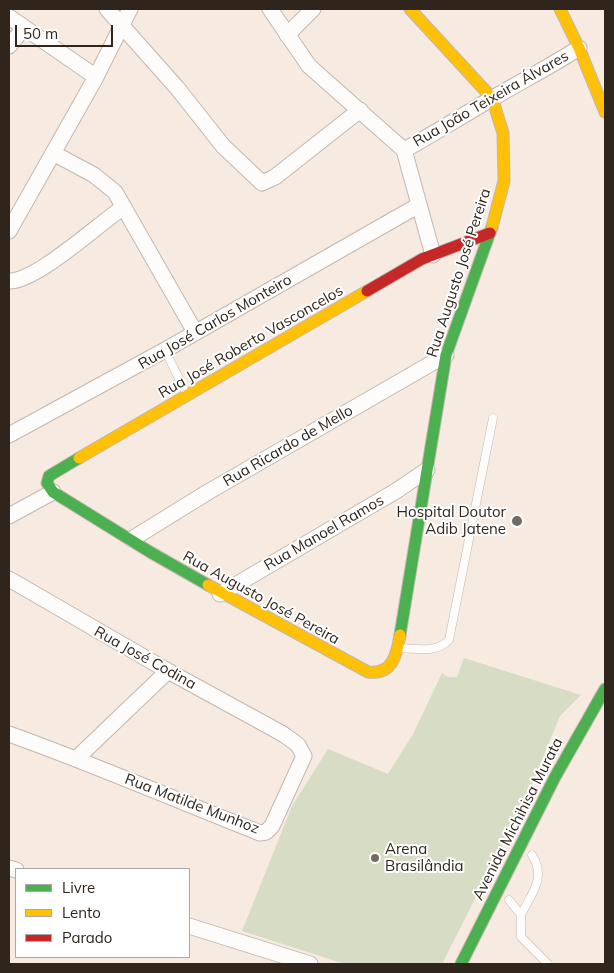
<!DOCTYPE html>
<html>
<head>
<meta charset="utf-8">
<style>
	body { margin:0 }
	#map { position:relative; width:614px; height:973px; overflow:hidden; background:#f6eae1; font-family:Mulish,sans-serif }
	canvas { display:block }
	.frame { position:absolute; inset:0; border:10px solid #2f251d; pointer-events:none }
	.legend { position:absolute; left:15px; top:868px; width:175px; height:90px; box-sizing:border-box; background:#fff; border:1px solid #aca8a5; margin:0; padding:6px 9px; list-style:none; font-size:15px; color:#2f251d }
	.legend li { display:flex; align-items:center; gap:10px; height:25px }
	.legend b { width:25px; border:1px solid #aca8a5 }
	.scale { position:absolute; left:15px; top:25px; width:98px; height:22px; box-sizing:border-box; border:2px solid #2f251d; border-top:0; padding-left:6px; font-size:15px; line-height:18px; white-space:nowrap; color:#2f251d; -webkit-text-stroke:4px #fff; paint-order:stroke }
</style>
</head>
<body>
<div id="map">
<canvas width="614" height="973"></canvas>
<div class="frame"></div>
<ul class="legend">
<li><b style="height:6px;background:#4caf50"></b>Livre</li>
<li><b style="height:6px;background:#ffc107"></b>Lento</li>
<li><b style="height:6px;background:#c62828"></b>Parado</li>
</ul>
<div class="scale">50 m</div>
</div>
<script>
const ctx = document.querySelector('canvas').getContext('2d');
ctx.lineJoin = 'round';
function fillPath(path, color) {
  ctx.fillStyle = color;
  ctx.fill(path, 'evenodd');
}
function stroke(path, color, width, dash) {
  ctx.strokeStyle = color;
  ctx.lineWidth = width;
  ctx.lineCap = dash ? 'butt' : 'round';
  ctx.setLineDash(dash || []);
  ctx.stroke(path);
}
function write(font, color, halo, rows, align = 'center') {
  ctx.font = font + ' Mulish,sans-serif';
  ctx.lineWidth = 4;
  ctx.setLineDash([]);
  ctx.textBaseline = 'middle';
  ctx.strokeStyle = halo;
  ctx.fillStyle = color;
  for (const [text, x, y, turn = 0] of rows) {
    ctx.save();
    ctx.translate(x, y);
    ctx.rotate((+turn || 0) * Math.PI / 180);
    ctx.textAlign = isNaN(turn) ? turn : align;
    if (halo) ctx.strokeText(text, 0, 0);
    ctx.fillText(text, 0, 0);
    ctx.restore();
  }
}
const green = new Path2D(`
	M464,658L581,695L560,716L527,796L442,964H345L242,931L292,806L328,749L388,774L413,734L442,673L448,677H457Z`);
const lane = new Path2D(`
	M165,350L186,393
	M400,648C416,649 437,653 449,640L493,418
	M509,900L521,915V937L548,964
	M521,915C531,894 547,878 532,855`);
const street = new Path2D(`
	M107,9L178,89L223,146L262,183L275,177L360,110
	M270,9L309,66L404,150L433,255
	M9,17L96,77
	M287,35L313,9
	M9,46L24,28
	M404,150C434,134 463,115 493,98C522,81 551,66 579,48
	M53,153L94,175L115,192L195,332
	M9,231L96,77L130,9
	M9,281C36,282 98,224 124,207
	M9,435L165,350L419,205
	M9,516L53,492
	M132,539L208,492L446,355
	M9,579L168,671L283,734L298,745L304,756L272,826L266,832L260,833C176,800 93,764 9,734
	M220,594L396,491L427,470
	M77,758L168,671
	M9,868L16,870
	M189,926L310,964`);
const fast = new Path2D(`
	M79,458L49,476L47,483L53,492L150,552L208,585
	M400,635L446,355L492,227
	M461,964L555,777L605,689`);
const slow = new Path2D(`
	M410,9L492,98L503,133L504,181L492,227
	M560,9L579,48L605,112
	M79,458L367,291
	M208,585L368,672C393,675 397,654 400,635`);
const jam = new Path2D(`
	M367,291L422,259L490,233`);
const markers = [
	[517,521,6,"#756a62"],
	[375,858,5,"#756a62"]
];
const streetNames = [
	["Rua João Teixeira Álvares",491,99,-30],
	["Rua Augusto José Pereira",459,273,-72],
	["Rua José Carlos Monteiro",215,322,-30],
	["Rua José Roberto Vasconcelos",251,342,-30],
	["Rua Ricardo de Mello",288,446,-30],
	["Rua Manoel Ramos",324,533,-30],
	["Rua Augusto José Pereira",261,598,29],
	["Rua José Codina",145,658,29],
	["Rua Matilde Munhoz",192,804,21],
	["Avenida Michihisa Murata",518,819,-63]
];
const poiNames = [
	["Hospital Doutor",506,512],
	["Adib Jatene",506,529],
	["Arena",385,849,"left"],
	["Brasilândia",385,866,"left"]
];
fillPath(green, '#d7ddc5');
stroke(lane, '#c1b7af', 9);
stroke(street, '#c1b7af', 17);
stroke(fast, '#c1b7af', 13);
stroke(slow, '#c1b7af', 13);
stroke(jam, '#c1b7af', 13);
stroke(lane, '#fefcfa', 8);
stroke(street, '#fefcfa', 15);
stroke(fast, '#4caf50', 11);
stroke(slow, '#ffc107', 11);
stroke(jam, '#c62828', 11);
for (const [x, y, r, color] of markers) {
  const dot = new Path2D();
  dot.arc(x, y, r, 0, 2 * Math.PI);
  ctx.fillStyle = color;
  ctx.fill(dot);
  stroke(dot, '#fff', 2);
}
write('15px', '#2f251d', '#fff', streetNames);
write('15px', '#2f251d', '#fff', poiNames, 'right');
</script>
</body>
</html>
